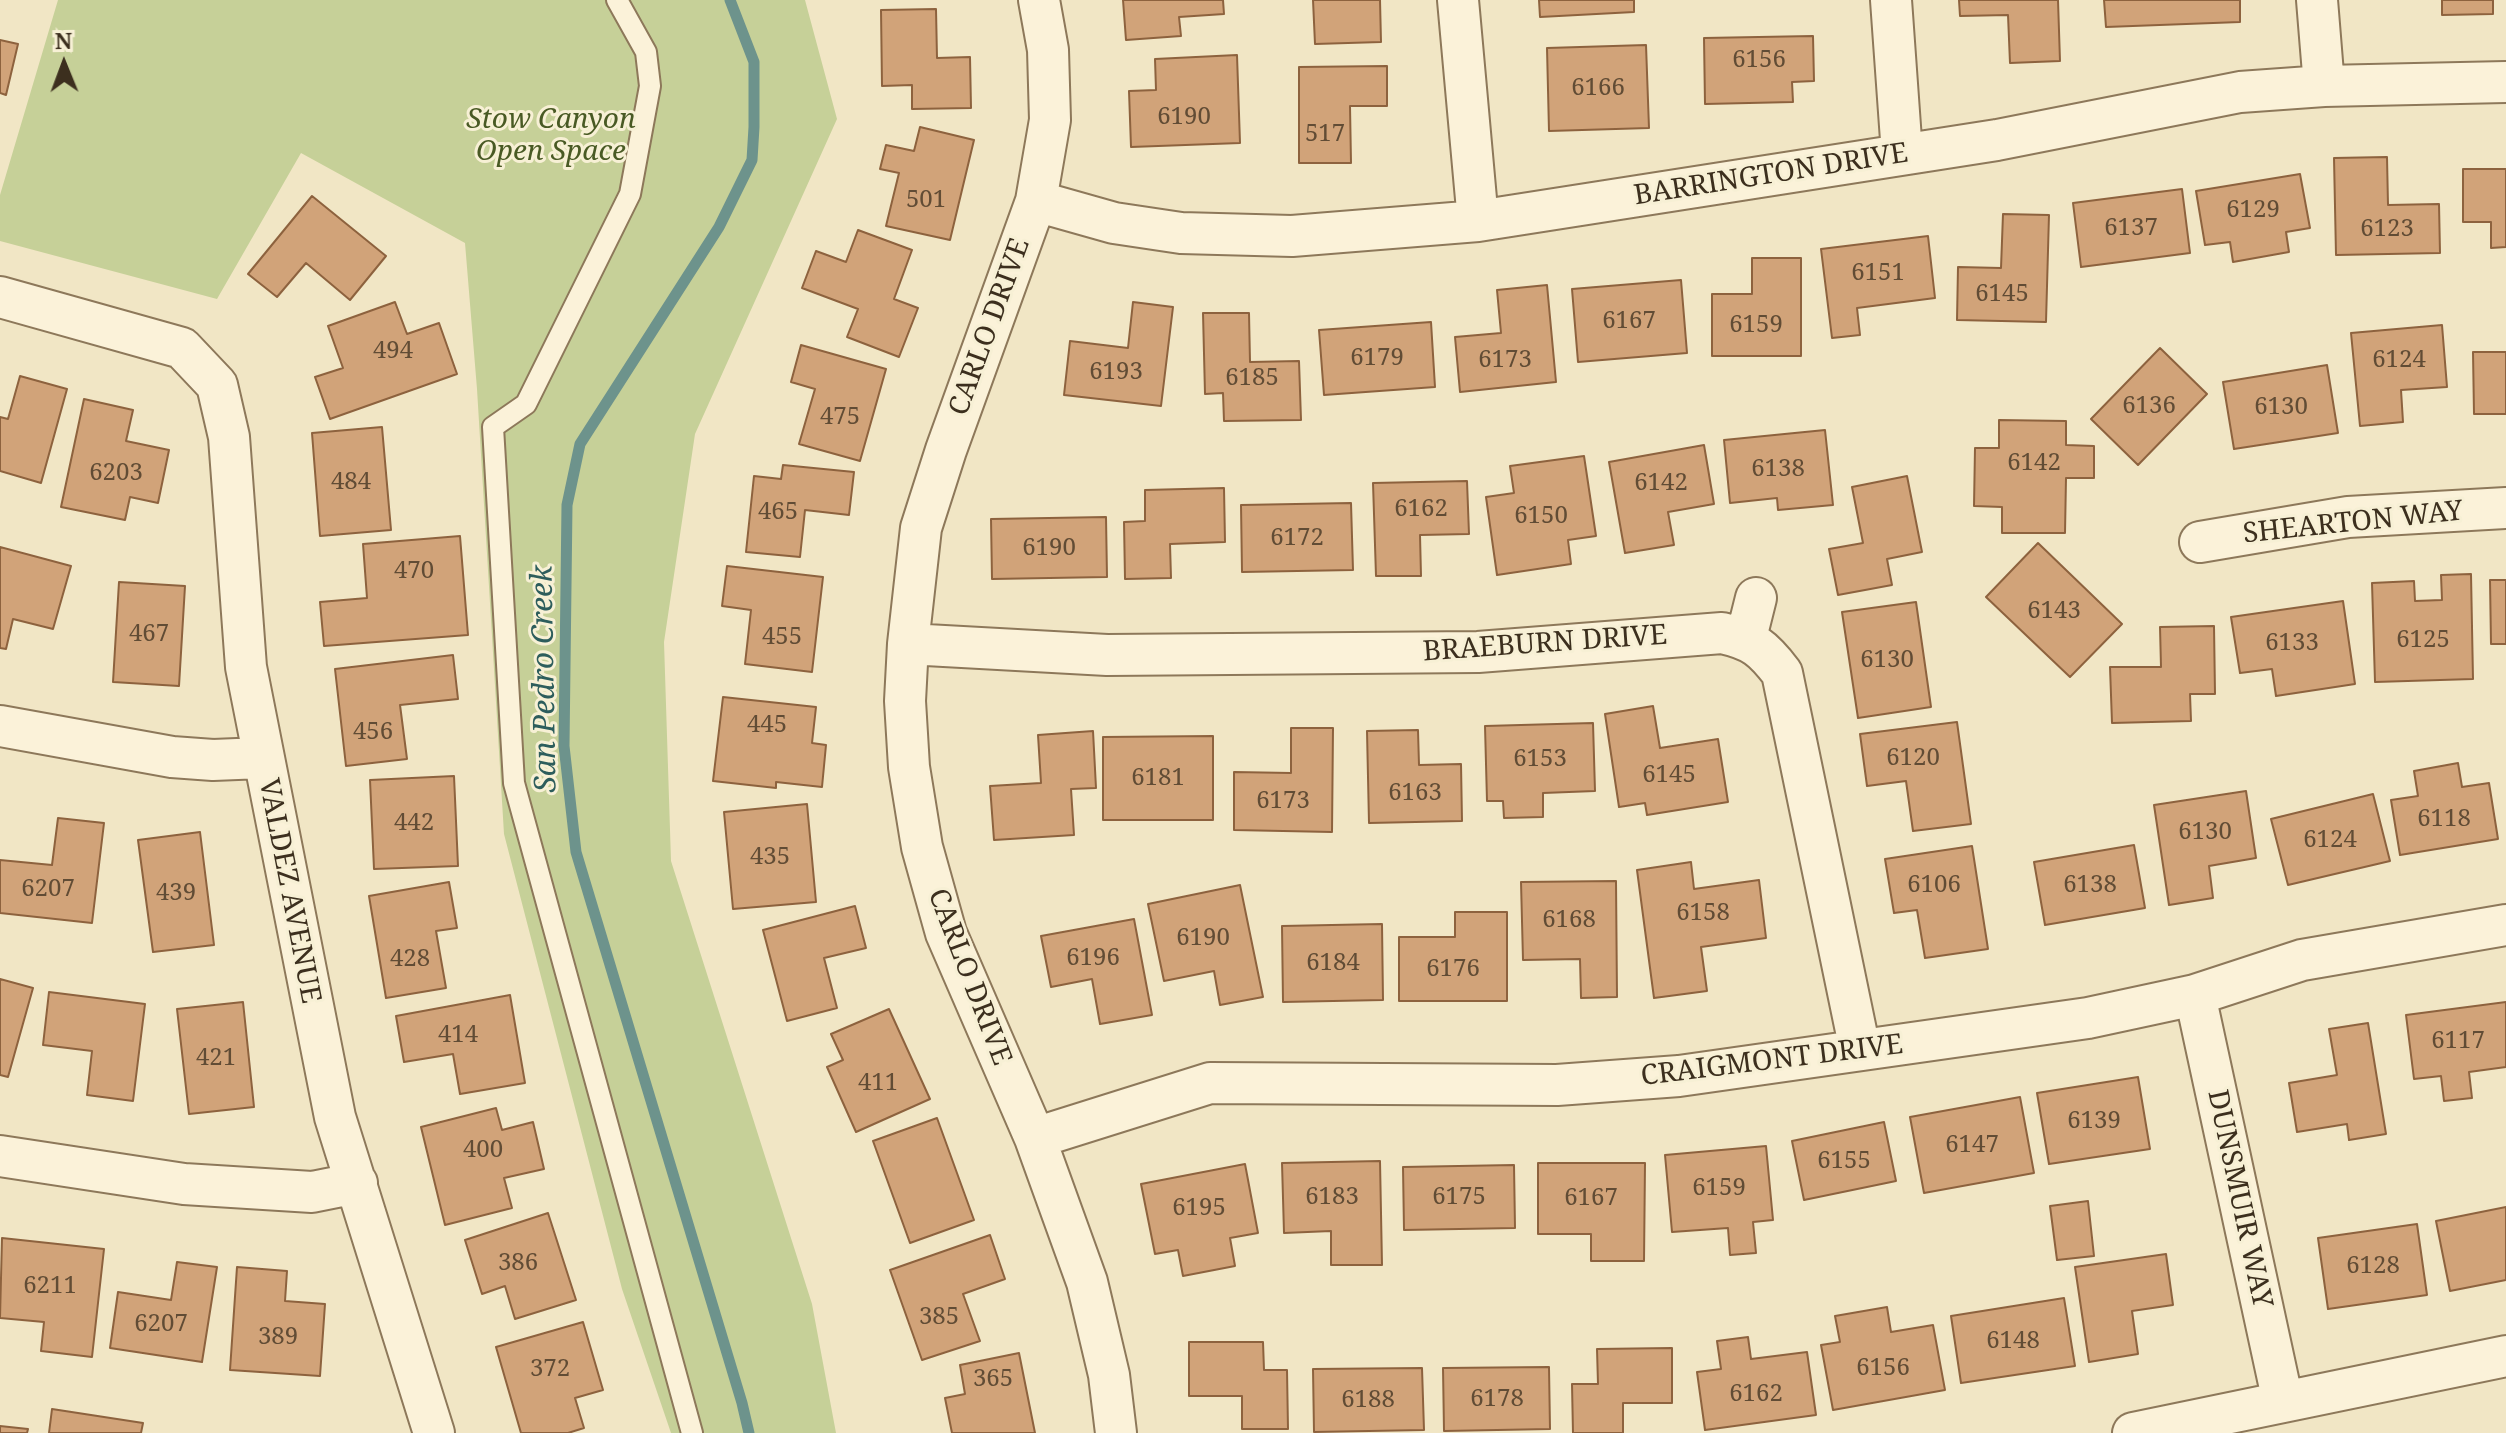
<!DOCTYPE html>
<html>
<head>
<meta charset="utf-8">
<style>
	body { margin:0 }
	#map { position:relative; width:2506px; height:1433px; overflow:hidden; background:#f1e6c5; font-family:"Noto Serif",serif }
	canvas { display:block }
	.north { position:absolute; left:24px; top:24px; width:80px; height:80px; -webkit-text-stroke:6px #f7f0d5; paint-order:stroke; rotate:359deg; font-size:22px; font-weight:700; line-height:32px; text-align:center; color:#3c2f1e }
	.north::after { content:''; display:block; margin:auto; width:28px; height:36px; background:#3c2f1e; clip-path:polygon(50% 0,100% 100%,50% 72%,0 100%) }
</style>
</head>
<body>
<div id="map">
<canvas width="2506" height="1433"></canvas>
<div class="north">N</div>
</div>
<script>
const ctx = document.querySelector('canvas').getContext('2d');
ctx.lineJoin = 'round';
function fillPath(path, color) {
  ctx.fillStyle = color;
  ctx.fill(path, 'evenodd');
}
function stroke(path, color, width, dash) {
  ctx.strokeStyle = color;
  ctx.lineWidth = width;
  ctx.lineCap = dash ? 'butt' : 'round';
  ctx.setLineDash(dash || []);
  ctx.stroke(path);
}
function write(font, color, halo, rows, align = 'center') {
  ctx.font = font + ' "Noto Serif",serif';
  ctx.lineWidth = 6;
  ctx.setLineDash([]);
  ctx.textBaseline = 'middle';
  ctx.strokeStyle = halo;
  ctx.fillStyle = color;
  for (const [text, x, y, turn = 0] of rows) {
    ctx.save();
    ctx.translate(x, y);
    ctx.rotate((+turn || 0) * Math.PI / 180);
    ctx.textAlign = isNaN(turn) ? turn : align;
    if (halo) ctx.strokeText(text, 0, 0);
    ctx.fillText(text, 0, 0);
    ctx.restore();
  }
}
const green = new Path2D(`
	M58,0H805L837,119L695,434L664,642L671,861L812,1304L836,1433H671L622,1289L504,834L477,389L465,243L301,153L217,299L0,241V195Z`);
const stream = new Path2D(`
	M730,0L754,62V127L752,160L719,227L580,444L567,505L564,746L576,852L742,1403L749,1433`);
const building = new Path2D(`
	M1123,0H1223L1224,14L1179,17L1181,36L1126,40Z
	M1313,0H1380L1381,42L1315,44Z
	M1539,0H1634V12L1540,17Z
	M1959,0H2058L2060,61L2010,63L2008,15L1960,16Z
	M2104,0H2240V22L2106,27Z
	M2442,0H2493V14L2442,15Z
	M936,9L937,58L970,57L971,108L912,109V85L882,86L881,10Z
	M1813,36L1814,81L1792,82L1793,102L1705,104L1704,38Z
	M0,40L18,44L6,95L0,93Z
	M1646,45L1649,128L1549,131L1547,48Z
	M1237,55L1240,143L1131,147L1129,91L1156,90L1155,59Z
	M1387,66V106H1350L1351,163H1299V67Z
	M920,127L974,140L950,240L886,226L899,173L880,169L886,145L914,151Z
	M2387,157L2388,205L2439,204L2440,253L2336,255L2334,158Z
	M2463,169H2506V247L2491,248V222H2463Z
	M2300,174L2310,228L2286,232L2289,252L2233,262L2230,242L2205,245L2196,191Z
	M2182,189L2190,253L2081,267L2073,203Z
	M312,196L386,256L350,300L306,263L277,297L248,274Z
	M2003,214L2049,215L2046,322L1957,320L1958,267L2001,268Z
	M858,230L912,250L894,299L918,308L899,357L847,337L858,309L802,288L816,251L846,262Z
	M1928,236L1935,298L1857,308L1860,335L1832,338L1821,249Z
	M1752,258H1801V356H1712V294H1752Z
	M1681,280L1687,353L1578,362L1572,289Z
	M1547,285L1556,382L1460,392L1455,337L1501,333L1497,290Z
	M395,302L407,334L439,323L457,374L330,419L315,377L343,368L328,326Z
	M1133,302L1173,307L1161,406L1064,395L1070,341L1128,348Z
	M1203,313H1249L1250,362L1299,361L1301,420L1224,421L1223,393L1205,394Z
	M1431,322L1435,387L1324,395L1319,330Z
	M2442,325L2447,387L2401,390L2403,422L2360,426L2351,333Z
	M801,345L886,369L860,461L799,444L815,389L791,382Z
	M2160,348L2207,394L2138,465L2091,419Z
	M2473,352H2506V414H2474Z
	M2327,365L2338,433L2234,449L2223,382Z
	M20,376L67,389L41,483L0,471V417L8,419Z
	M84,399L133,410L126,441L169,450L158,503L130,497L125,520L61,507Z
	M1999,420L2066,421V445L2094,446V478H2066L2065,533H2002V507L1974,506L1975,448H1999Z
	M382,427L391,530L320,536L312,433Z
	M1825,430L1833,505L1778,510L1777,498L1730,503L1724,440Z
	M1704,445L1714,504L1668,512L1674,545L1625,553L1609,462Z
	M1584,456L1596,536L1568,540L1571,564L1497,575L1486,497L1514,493L1510,466Z
	M783,465L854,472L849,515L805,510L800,557L746,552L754,476L781,479Z
	M1907,476L1922,552L1887,559L1892,585L1838,595L1829,549L1863,543L1852,487Z
	M1467,481L1469,534L1420,535L1421,576H1376L1373,483Z
	M1224,488L1225,542L1170,544L1171,578L1125,579L1124,522L1145,521V490Z
	M1351,503L1353,570L1242,572L1241,505Z
	M1106,517L1107,577L992,579L991,519Z
	M460,536L468,635L324,646L320,602L367,598L363,544Z
	M2038,543L2122,624L2070,677L1986,597Z
	M0,547L71,566L53,629L13,619L6,649L0,648Z
	M727,566L823,577L812,672L745,664L751,610L722,606Z
	M2471,574L2473,679L2375,682L2372,583L2414,581L2415,601L2442,600L2441,575Z
	M2490,580H2506V644H2491Z
	M119,582L185,586L179,686L113,682Z
	M2343,601L2355,684L2276,696L2272,669L2240,673L2231,617Z
	M1916,602L1931,707L1858,718L1842,612Z
	M2214,626L2215,694H2190L2191,721L2112,723L2110,667H2161L2160,627Z
	M453,655L458,699L400,705L407,759L346,766L335,669Z
	M723,697L816,707L812,743L826,745L822,787L776,782V788L713,781Z
	M1653,706L1660,748L1718,739L1728,802L1647,815L1645,803L1619,807L1605,714Z
	M1957,722L1971,824L1913,831L1906,781L1867,786L1860,734Z
	M1593,723L1595,791L1543,793V817L1504,818L1503,801H1487L1485,726Z
	M1291,728H1333L1332,832L1234,830V772L1291,773Z
	M1418,730L1419,765L1461,764L1462,821L1369,823L1367,731Z
	M1093,731L1096,788L1071,789L1074,835L994,840L990,786L1041,783L1038,735Z
	M1213,736V820H1103V737Z
	M2458,763L2462,787L2489,783L2498,839L2400,855L2391,800L2418,796L2414,771Z
	M454,776L458,866L374,869L370,780Z
	M2246,791L2256,858L2209,866L2213,898L2169,905L2154,805Z
	M2373,794L2390,861L2288,885L2271,819Z
	M807,804L816,902L733,909L724,812Z
	M58,818L104,823L92,923L0,913V860L52,865Z
	M200,832L214,945L153,952L138,840Z
	M2134,845L2145,908L2045,925L2034,862Z
	M1972,846L1988,949L1925,958L1917,910L1894,913L1885,859Z
	M1691,862L1694,889L1759,880L1766,938L1701,947L1707,991L1654,998L1637,870Z
	M1616,881L1617,997L1581,998L1580,959L1523,960L1521,882Z
	M449,882L457,928L436,931L446,988L386,998L369,896Z
	M1240,885L1263,997L1220,1005L1214,971L1164,981L1148,904Z
	M855,906L866,948L824,958L837,1008L787,1021L763,930Z
	M1455,912H1507V1001H1399V937H1455Z
	M1134,919L1152,1015L1100,1024L1092,979L1051,987L1041,936Z
	M1382,924L1383,1000L1283,1002L1282,926Z
	M0,979L33,988L8,1077L0,1075Z
	M49,992L145,1004L133,1101L87,1095L92,1051L43,1045Z
	M510,995L525,1083L460,1094L453,1054L404,1062L396,1016Z
	M243,1002L254,1107L189,1114L177,1009Z
	M2506,1002V1067L2469,1072L2472,1098L2444,1101L2441,1076L2414,1079L2406,1015Z
	M889,1009L930,1099L856,1132L827,1067L843,1060L831,1034Z
	M2368,1023L2386,1134L2349,1140L2347,1124L2297,1132L2289,1083L2337,1075L2329,1029Z
	M2138,1077L2150,1149L2049,1164L2037,1093Z
	M2020,1097L2034,1173L1924,1193L1910,1117Z
	M496,1108L502,1130L533,1122L544,1169L504,1178L512,1208L445,1225L421,1127Z
	M937,1118L974,1220L910,1243L873,1141Z
	M1884,1122L1896,1181L1804,1200L1792,1141Z
	M1766,1146L1773,1220L1753,1222L1756,1253L1730,1255L1728,1228L1672,1232L1665,1155Z
	M1380,1161L1382,1265H1331V1231L1284,1233L1282,1163Z
	M1538,1163H1645L1644,1261H1591V1234H1538Z
	M1245,1164L1258,1233L1230,1238L1235,1266L1183,1276L1178,1250L1155,1254L1141,1184Z
	M1514,1165L1515,1228L1404,1230L1403,1167Z
	M2088,1201L2094,1256L2057,1260L2050,1206Z
	M2506,1207V1280L2450,1291L2436,1221Z
	M548,1213L576,1300L515,1319L505,1286L482,1294L465,1240Z
	M2417,1224L2427,1295L2328,1309L2318,1238Z
	M990,1235L1005,1279L963,1294L980,1341L922,1360L890,1270Z
	M2,1238L104,1249L92,1357L41,1351L44,1322L0,1318Z
	M2166,1254L2173,1305L2132,1311L2138,1354L2089,1362L2075,1267Z
	M177,1262L217,1267L202,1362L110,1348L118,1292L171,1300Z
	M237,1267L287,1271L285,1301L325,1304L320,1376L230,1370Z
	M2064,1298L2075,1366L1961,1383L1951,1316Z
	M1887,1307L1891,1332L1933,1325L1945,1390L1833,1410L1821,1345L1840,1342L1835,1316Z
	M583,1322L603,1390L575,1398L584,1428L568,1433H521L496,1347Z
	M1748,1337L1751,1359L1807,1352L1816,1415L1705,1430L1697,1372L1721,1369L1717,1341Z
	M1189,1342H1263L1264,1370H1287L1288,1429H1242V1396H1189Z
	M1672,1348V1403H1623V1433H1573L1572,1384H1598L1597,1349Z
	M1019,1353L1035,1433H952L945,1398L965,1394L960,1365Z
	M1549,1367L1550,1429L1444,1431L1443,1368Z
	M1422,1368L1424,1430L1314,1432L1313,1369Z
	M52,1409L143,1423L141,1433H49Z
	M0,1426L28,1429L27,1433H0Z`);
const service = new Path2D(`
	M617,0L646,52L650,86L630,194L526,404L493,427L514,783L692,1433`);
const minor = new Path2D(`
	M1039,0L1048,50L1050,120L1036,201L946,450L921,528L908,644L905,701L909,767L922,847L946,933L1035,1138L1087,1282L1109,1375L1116,1433
	M1458,0L1478,221
	M1891,0L1902,154
	M2317,0L2324,86
	M1036,201L1114,223L1181,233L1292,236L1478,221L1997,140L2240,92L2324,86L2506,82
	M0,297L182,348L217,385L229,437L246,667L335,1117L434,1433
	M2200,542L2348,517L2506,508
	M1746,638L1756,598
	M908,644L1107,655L1478,652L1722,633C1753,640 1763,648 1782,673L1860,1050
	M0,726L172,757L213,760L262,758
	M2195,995L2283,1402
	M1035,1138L1210,1083L1557,1085L1679,1076L2088,1018L2195,995L2302,960L2506,925
	M0,1156L184,1184L312,1192L357,1183
	M2133,1433L2506,1356`);
const numberNames = [
	["6156",1759,60],
	["6166",1598,88],
	["6190",1184,117],
	["517",1325,134],
	["501",926,200],
	["6129",2253,210],
	["6137",2131,228],
	["6123",2387,229],
	["6151",1878,273],
	["6145",2002,294],
	["6167",1629,321],
	["6159",1756,325],
	["494",393,351],
	["6179",1377,358],
	["6173",1505,360],
	["6124",2399,360],
	["6193",1116,372],
	["6185",1252,378],
	["6136",2149,406],
	["6130",2281,407],
	["475",840,417],
	["6142",2034,463],
	["6138",1778,469],
	["6203",116,473],
	["484",351,482],
	["6142",1661,483],
	["6162",1421,509],
	["465",778,512],
	["6150",1541,516],
	["6172",1297,538],
	["6190",1049,548],
	["470",414,571],
	["6143",2054,611],
	["467",149,634],
	["455",782,637],
	["6125",2423,640],
	["6133",2292,643],
	["6130",1887,660],
	["445",767,725],
	["456",373,732],
	["6120",1913,758],
	["6153",1540,759],
	["6145",1669,775],
	["6181",1158,778],
	["6163",1415,793],
	["6173",1283,801],
	["6118",2444,819],
	["442",414,823],
	["6130",2205,832],
	["6124",2330,840],
	["435",770,857],
	["6106",1934,885],
	["6138",2090,885],
	["6207",48,889],
	["439",176,893],
	["6158",1703,913],
	["6168",1569,920],
	["6190",1203,938],
	["6196",1093,958],
	["428",410,959],
	["6184",1333,963],
	["6176",1453,969],
	["414",458,1035],
	["6117",2458,1041],
	["421",216,1058],
	["411",878,1083],
	["6139",2094,1121],
	["6147",1972,1145],
	["400",483,1150],
	["6155",1844,1161],
	["6159",1719,1188],
	["6183",1332,1197],
	["6175",1459,1197],
	["6167",1591,1198],
	["6195",1199,1208],
	["386",518,1263],
	["6128",2373,1266],
	["6211",50,1286],
	["385",939,1317],
	["6207",161,1324],
	["389",278,1337],
	["6148",2013,1341],
	["6156",1883,1368],
	["372",550,1369],
	["365",993,1379],
	["6162",1756,1394],
	["6178",1497,1399],
	["6188",1368,1400]
];
const parkNames = [
	["Stow Canyon",551,120],
	["Open Space",551,152]
];
const streetNames = [
	["BARRINGTON DRIVE",1771,175,-9],
	["CARLO DRIVE",990,327,-70],
	["SHEARTON WAY",2353,523,-6],
	["BRAEBURN DRIVE",1545,644,-4],
	["VALDEZ AVENUE",289,891,79],
	["CARLO DRIVE",969,977,69],
	["CRAIGMONT DRIVE",1772,1061,-7],
	["DUNSMUIR WAY",2239,1199,78]
];
const waterNames = [
	["San Pedro Creek",545,679,-91]
];
fillPath(green, '#c6d098');
stroke(stream, '#6d938c', 11);
fillPath(building, '#d1a379');
stroke(building, '#8d623e', 2);
stroke(service, '#8d785a', 24);
stroke(minor, '#8d785a', 44);
stroke(service, '#fbf2d9', 20);
stroke(minor, '#fbf2d9', 40);
write('24px', '#614c35', null, numberNames);
write('italic 28px', '#495a24', '#f7f0d5', parkNames);
write('28px', '#3c2f1e', '#f7f0d5', streetNames);
write('italic 30px', '#2d5d5c', '#f7f0d5', waterNames);
</script>
</body>
</html>
